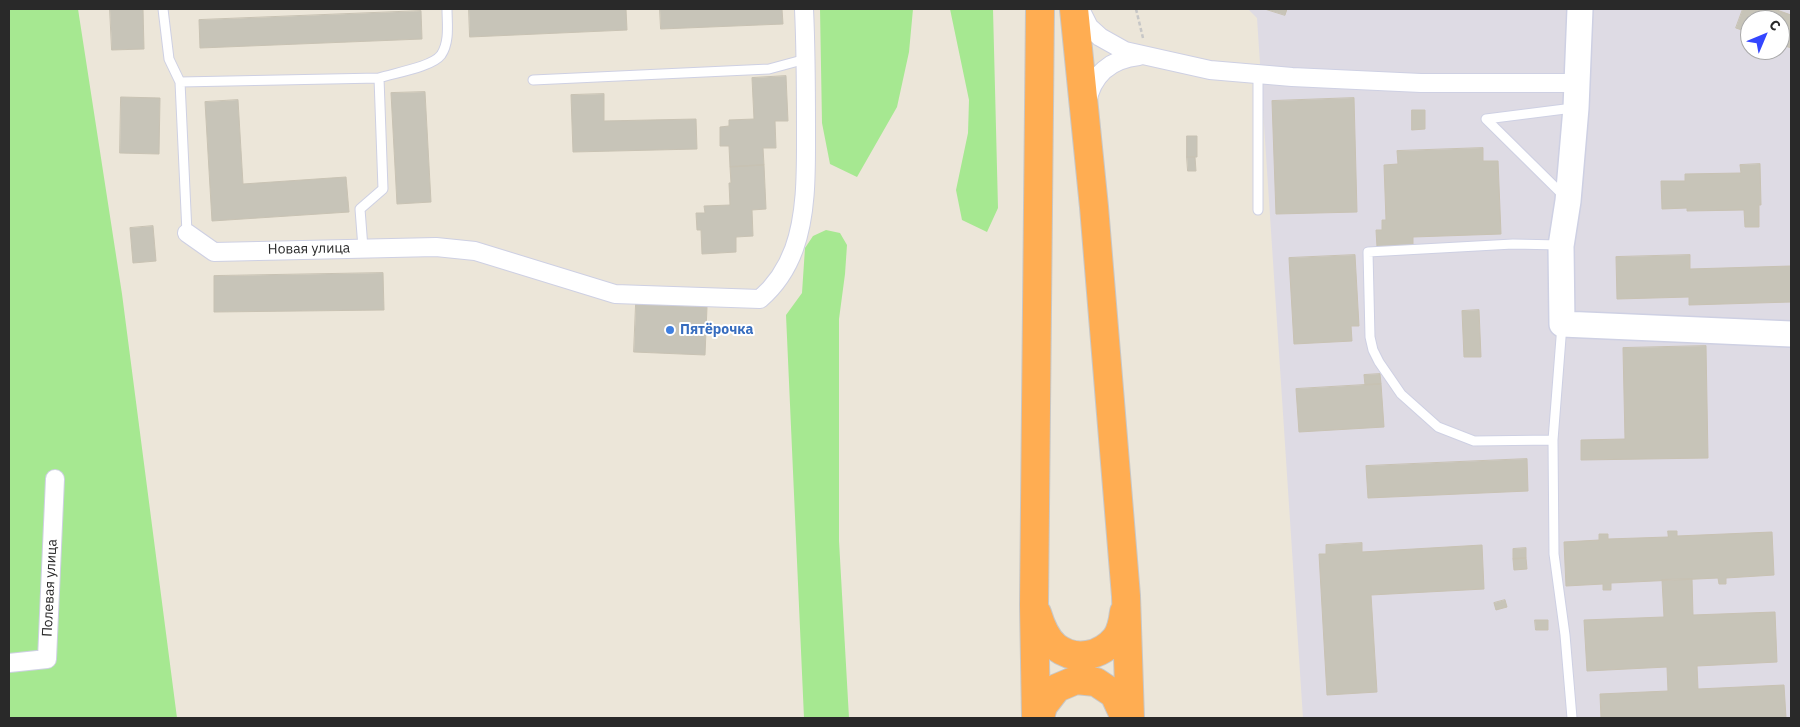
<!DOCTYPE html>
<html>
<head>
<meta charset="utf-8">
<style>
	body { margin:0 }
	#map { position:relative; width:1800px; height:727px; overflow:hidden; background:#ece6d9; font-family:"IBM Plex Sans",sans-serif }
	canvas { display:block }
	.frame { position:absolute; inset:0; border:10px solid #292929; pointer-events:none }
	.north { position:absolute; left:1740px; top:10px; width:50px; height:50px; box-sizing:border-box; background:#fff; border:1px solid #a9a9a9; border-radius:50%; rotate:45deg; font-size:14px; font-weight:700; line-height:20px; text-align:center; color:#292929 }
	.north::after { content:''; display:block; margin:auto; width:18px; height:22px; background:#3446ff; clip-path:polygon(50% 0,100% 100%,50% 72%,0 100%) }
</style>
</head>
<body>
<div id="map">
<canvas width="1800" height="727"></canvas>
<div class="frame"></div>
<div class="north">С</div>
</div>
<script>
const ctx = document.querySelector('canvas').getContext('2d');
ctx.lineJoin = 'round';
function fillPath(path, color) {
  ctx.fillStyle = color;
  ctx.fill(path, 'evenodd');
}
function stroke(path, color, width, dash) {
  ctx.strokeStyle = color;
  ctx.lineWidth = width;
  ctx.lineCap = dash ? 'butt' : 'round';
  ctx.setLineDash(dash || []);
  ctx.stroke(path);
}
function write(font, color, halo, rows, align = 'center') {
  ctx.font = font + ' "IBM Plex Sans",sans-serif';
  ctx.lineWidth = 4;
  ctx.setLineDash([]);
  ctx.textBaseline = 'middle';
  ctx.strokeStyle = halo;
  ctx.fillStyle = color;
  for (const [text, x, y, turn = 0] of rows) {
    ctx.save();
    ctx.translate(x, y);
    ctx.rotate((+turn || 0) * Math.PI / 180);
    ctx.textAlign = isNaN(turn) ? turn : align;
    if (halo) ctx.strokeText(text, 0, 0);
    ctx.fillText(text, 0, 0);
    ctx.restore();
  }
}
const industrial = new Path2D(`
	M1248,9H1791V718H1303L1257,18ZM1750,20H1780V50H1750Z`);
const green = new Path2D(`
	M9,9H78L122,294L177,718H9Z
	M820,9H913L909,52L897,107L857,177L830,164L822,123Z
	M950,9H993L998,208L987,232L962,220L956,190L968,133L969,100Z
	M826,230L840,233L847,245L845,274L839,319V541L849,718H804L786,315L802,293L805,248L813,236Z`);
const building = new Path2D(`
	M110,9H143L144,49L112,50Z
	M469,9H626L627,30L470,37Z
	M660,9H782L783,24L661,29Z
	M1265,9H1287L1285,15Z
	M1743,9H1774L1791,15V48L1780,44V20H1750V33L1736,28Z
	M421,11L422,39L200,48L199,20Z
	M786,76L788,121H775L776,148H763L764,165L730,167L729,146H720V127L729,126V120L754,119L752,78Z
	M425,92L431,202L397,204L391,93Z
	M604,94V121L696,119L697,149L573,152L571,95Z
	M121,97L160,98L159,154L120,153Z
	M1354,98L1357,212L1276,214L1272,101Z
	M238,100L243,184L346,177L349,212L212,221L205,102Z
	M1412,110H1425V129L1412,130Z
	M1187,136H1197V157H1187Z
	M1483,148V161H1498L1501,234L1413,237V246L1377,247L1376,230H1382V220H1386L1384,165L1398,164L1397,151Z
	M1187,157H1195L1196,171H1188Z
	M1760,164L1761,205H1759V227H1745L1744,210L1687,211V208L1662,209L1661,181H1685V174L1741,173L1740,165Z
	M764,165L766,209L752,210L753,236L736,237V252L702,254L701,230H697L696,213H705L704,206L730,205L729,183H731L730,167Z
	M153,226L156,261L133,263L130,228Z
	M1355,255L1359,326H1351L1352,341L1294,344L1289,258Z
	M1690,255V269L1791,266V302L1689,305V297L1617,299L1616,257Z
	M383,273L384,310L214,312V276Z
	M636,304L707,307L705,355L634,352Z
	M1479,310L1481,357H1464L1462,311Z
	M1706,346L1708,458L1581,460V440L1625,439L1623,348Z
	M1380,374L1381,384L1365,385L1364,375Z
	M1381,384L1384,427L1299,432L1296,389Z
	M1527,459L1528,491L1368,498L1366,466Z
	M1668,531H1677V536L1772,532L1774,575L1726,578V584H1719L1718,578L1611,583V590H1603V584L1566,586L1564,542L1599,540V534H1608V539L1668,537Z
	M1362,543V552L1482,545L1484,589L1371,595L1377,692L1327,695L1319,554H1326V545Z
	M1526,548V558L1513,559V549Z
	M1526,558L1527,569L1514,570L1513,559Z
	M1692,579L1693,615L1775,612L1777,662L1697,666L1698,689L1784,685L1786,718H1601L1600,694L1668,691L1667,667L1587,671L1584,620L1664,617L1662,580Z
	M1505,600L1507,607L1496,610L1494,603Z
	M1535,620H1548V630H1536Z`);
const path = new Path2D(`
	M1136,9L1143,38`);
const lane = new Path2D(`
	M163,9L169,59L180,82L187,233
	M1258,74V210
	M533,80L769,69L806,59
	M180,82L379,78
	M1486,119L1564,196
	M1486,119L1573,108
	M363,248L360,209L383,189L379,78C394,73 432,67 441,55C450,42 447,23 447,9
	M1562,325L1553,440L1554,554L1565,635L1572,718
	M1553,440L1474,441L1438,427L1401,394L1379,362L1373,350L1370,337L1368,252L1513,244L1560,245`);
const street = new Path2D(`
	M1080,9L1089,27L1100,37L1125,51L1210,70L1292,77L1421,83H1577
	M1087,103C1092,74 1111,59 1139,56
	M187,233L214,252L436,247L475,251L615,294L760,299C775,286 787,268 794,249C807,213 806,170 806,131C806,90 806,50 804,9
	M9,663L47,659L55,479`);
const secondary = new Path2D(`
	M1580,9L1576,108L1568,201L1561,246L1562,324L1791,334`);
const highway = new Path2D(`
	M1074,9L1094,207L1126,596L1130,718
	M1037,613C1041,626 1046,639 1056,647C1076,662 1101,656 1116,638C1121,631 1123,620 1124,612
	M1036,718L1034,605L1040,9
	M1040,718L1043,706L1057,688L1076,680L1096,682L1114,694L1125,718`);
const markers = [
	[670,330,5,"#3f7fe0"]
];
const streetNames = [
	["Новая улица",309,249,-1],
	["Полевая улица",50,588,-87]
];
const shopNames = [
	["Пятёрочка",680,330]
];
fillPath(industrial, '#dedbe4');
fillPath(green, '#a6e891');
fillPath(building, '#c7c4b8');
stroke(building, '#c8c2b3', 1);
stroke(lane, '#ced0e3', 11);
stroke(street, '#ced0e3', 20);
stroke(secondary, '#ced0e3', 28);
stroke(highway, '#c7c7c7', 30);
stroke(path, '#c7c7c7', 2.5, [4, 2.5]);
stroke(lane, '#fff', 9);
stroke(street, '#fff', 18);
stroke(secondary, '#fff', 25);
stroke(highway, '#ffad52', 28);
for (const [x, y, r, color] of markers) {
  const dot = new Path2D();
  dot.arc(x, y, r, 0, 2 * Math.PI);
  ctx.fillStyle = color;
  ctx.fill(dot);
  stroke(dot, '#fff', 2);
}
write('14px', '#292929', '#fff', streetNames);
write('bold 14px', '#366cbe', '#fff', shopNames, 'left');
</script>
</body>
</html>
